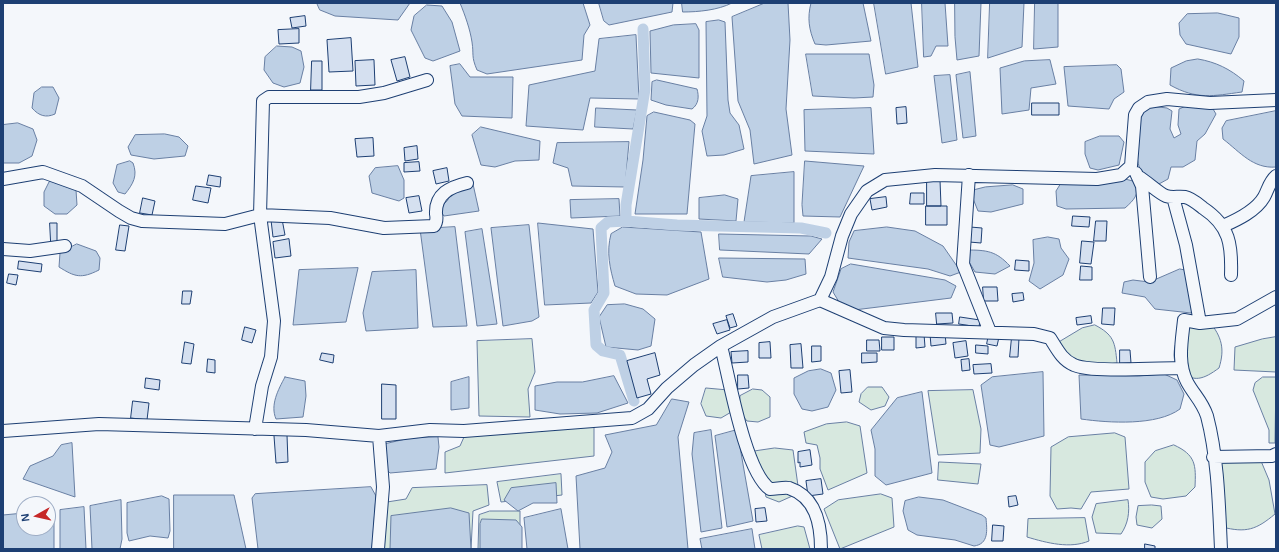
<!DOCTYPE html>
<html>
<head>
<meta charset="utf-8">
<style>
	body { margin:0 }
	#map { position:relative; width:1279px; height:552px; overflow:hidden; background:#f4f7fb; font-family:Helvetica,sans-serif }
	canvas { display:block }
	.frame { position:absolute; inset:0; border:4px solid #1d3f73; pointer-events:none }
	.north { position:absolute; left:16px; top:496px; width:40px; height:40px; box-sizing:border-box; background:#f4f7fb; border:1px solid #9eadc5; border-radius:50%; rotate:262deg; font-size:11px; font-weight:700; line-height:16px; text-align:center; color:#1d3f73 }
	.north::after { content:''; display:block; margin:auto; width:14px; height:18px; background:#c62828; clip-path:polygon(50% 0,100% 100%,50% 72%,0 100%) }
</style>
</head>
<body>
<div id="map">
<canvas width="1279" height="552"></canvas>
<div class="frame"></div>
<div class="north">N</div>
</div>
<script>
const ctx = document.querySelector('canvas').getContext('2d');
ctx.lineJoin = 'round';
function fillPath(path, color) {
  ctx.fillStyle = color;
  ctx.fill(path, 'evenodd');
}
function stroke(path, color, width, dash) {
  ctx.strokeStyle = color;
  ctx.lineWidth = width;
  ctx.lineCap = dash ? 'butt' : 'round';
  ctx.setLineDash(dash || []);
  ctx.stroke(path);
}
const green = new Path2D(`
	M1209,321C1222,337 1225,349 1219,368C1204,379 1193,384 1179,369C1176,365 1174,360 1174,355C1174,343 1180,332 1185,322Z
	M1095,325C1114,335 1115,342 1117,363L1099,365L1068,361L1057,343L1082,328Z
	M1276,337V372L1234,370L1235,347L1262,339Z
	M532,339L535,372L528,389L530,417L479,416L477,341Z
	M1263,377H1276L1275,443H1269V430L1253,390L1255,383Z
	M868,387H882L889,397L885,406L871,410L859,402L861,394Z
	M706,388L728,390L733,411L721,418L706,416L701,404Z
	M753,389L762,390L770,397V417L758,422L747,421L739,411L740,396Z
	M973,390L981,429L980,453L938,455L928,391Z
	M847,422L860,426L867,473L828,490L820,469V458L817,445L806,443L804,432L826,424Z
	M594,427V456L445,473V452L460,446L464,437Z
	M1115,433L1125,437L1129,489L1091,492L1081,509L1071,508L1057,509L1050,496L1051,447L1068,437Z
	M1174,445C1196,455 1196,465 1195,487L1186,496L1163,499L1151,497L1145,482V462L1155,451Z
	M775,448L793,450L799,493L779,502L766,497L763,483L753,478L748,455L755,451Z
	M1224,451L1261,461L1269,480L1275,514C1256,530 1246,533 1222,527L1211,459Z
	M939,462L981,464L978,484L938,480Z
	M561,474L562,495L501,502L497,482Z
	M487,485L489,505L473,511L471,549H383L387,502L406,499L412,488Z
	M881,494L892,498L894,527L840,549L824,509L838,500Z
	M1128,500C1130,512 1128,524 1121,534L1096,533L1092,517L1096,504Z
	M1152,505L1161,506L1162,519L1152,528L1137,525L1136,517L1138,506Z
	M490,511H520V549H478L479,515Z
	M1085,518L1089,541C1070,549 1047,543 1027,537L1028,519Z
	M798,526L804,527L810,549H762L759,535Z`);
const water = new Path2D(`
	M317,3H410L398,20L335,16L320,10Z
	M460,3H583L590,25L584,35L582,60L487,74L477,70C471,56 474,55 472,42C470,29 465,15 460,3Z
	M599,3H673L672,12L609,25L604,21Z
	M682,3H732C718,10 699,12 683,12Z
	M765,3H788L790,40L786,109L792,155L754,164L750,130L738,101L732,17Z
	M811,3H863L871,41L826,45L815,44C809,30 807,18 811,3Z
	M874,3H911L918,67L886,74Z
	M922,3H945L948,46H936L931,56L924,57Z
	M955,3H981L979,56L957,60L955,37Z
	M990,3H1024L1022,47L988,58Z
	M1035,3H1058V47L1034,49Z
	M427,5L442,6L452,22L460,51L433,61L425,58L411,30L414,16Z
	M1218,13L1239,18V37L1231,54L1186,44L1180,35L1179,23L1187,14Z
	M719,20L725,22L728,100L730,113L739,125L744,149L724,155L707,156L702,131L707,116L706,22Z
	M696,24L699,30V78L651,73L650,31L673,25Z
	M636,35L639,99L590,98L583,130L526,126L529,85L595,71L599,39Z
	M277,46L292,47L301,51L304,67L300,83L284,87L273,83L264,70L265,57Z
	M806,54H869L874,85L873,97L854,98L813,96Z
	M1198,59C1216,62 1230,69 1244,81L1242,92C1213,96 1197,100 1170,85L1171,68L1186,61Z
	M1050,60L1056,84L1031,88L1029,110L1002,114L1000,68L1024,61Z
	M460,64L470,77H513L512,118L462,116L455,104L450,66Z
	M1117,65L1121,69L1124,92L1114,99L1109,109L1068,106L1064,67Z
	M970,72L976,136L963,138L956,75Z
	M950,75L957,140L942,143L934,76Z
	M657,80L697,89C699,96 699,104 692,109L666,105L651,100L652,82Z
	M42,87H53L59,98L55,114C46,118 39,116 32,108L34,93Z
	M1150,106L1167,108L1172,111L1170,129L1174,138L1181,134L1178,125L1179,109L1186,106L1213,109L1216,114L1205,134L1197,141L1195,160L1183,167H1171L1168,179L1159,184C1155,182 1148,180 1145,177C1132,164 1137,129 1140,112Z
	M596,108L637,110L633,129L595,127Z
	M871,108L874,154L805,151L804,110Z
	M1276,111V167C1253,169 1240,152 1223,139L1222,128L1226,121Z
	M654,112L690,120L695,124L687,214H635L643,160L647,116Z
	M18,123L33,129L37,140L32,156L19,163H3V125Z
	M481,127L540,141L539,160L515,161L495,167L481,165L472,135Z
	M165,134L179,137L188,146L185,156L154,159L131,155L128,147L135,135Z
	M1100,136H1119L1124,142L1119,165L1098,170L1090,168L1085,154V142Z
	M629,142L625,187L572,186L568,168L553,163L557,143Z
	M130,161L133,163C138,176 133,184 125,194L118,192L113,183L117,165Z
	M805,161L864,166L840,217L803,216L802,205Z
	M398,166L404,180V198L399,201L372,193L369,176L375,168Z
	M794,172V223L744,222L751,176Z
	M62,179L76,190L77,205L67,214H55L44,206V192L49,182Z
	M1125,179L1137,182C1139,195 1134,200 1125,208L1066,209L1057,206L1056,191L1061,183Z
	M473,184L479,211L444,216L439,209L447,201L456,187Z
	M1013,185L1023,189V204L991,212L978,211L972,196L973,190L985,187Z
	M725,195L738,199L736,221L699,219V198Z
	M619,199L620,216L571,218L570,200Z
	M538,223L593,229L598,292L591,303L545,305Z
	M529,225L539,317L532,321L503,326L491,228Z
	M455,227L467,326L433,327L420,229Z
	M623,227L701,232L709,279L667,295L636,294L615,286C610,269 606,252 611,234Z
	M887,227L915,231L943,246L961,272L950,276L928,269L848,258L849,242L854,231Z
	M482,229L497,324L477,326L465,232Z
	M719,234L811,236L822,239L809,254L720,250Z
	M1048,237L1059,239L1061,248L1069,259L1063,275L1040,289L1029,281L1034,263L1033,240Z
	M77,244L96,251L100,258L99,270C81,279 75,277 59,267L60,253Z
	M967,250C987,250 996,251 1010,266L995,274L975,272L968,260Z
	M719,258L805,259L806,274L786,280L767,282L723,277Z
	M851,264L945,280L956,286L951,298L854,310L842,307L833,292L841,269Z
	M358,268L346,322L293,325L299,270Z
	M1180,269L1185,270L1193,306L1191,313L1155,309L1145,297L1122,293L1124,282L1133,280L1149,282Z
	M416,270L418,328L366,331L363,313L372,272Z
	M625,304L643,309L655,319L651,346L638,350L606,347L599,317L607,305Z
	M821,369L831,373L836,390L828,407L812,411L802,409L794,394V378L808,371Z
	M1043,372L1044,436L999,447L990,445L981,385L992,377Z
	M1164,374L1177,380L1184,394L1180,409C1157,426 1109,423 1081,419L1079,375L1138,376Z
	M614,376L628,403L597,413L560,414L535,410V386L557,382H582Z
	M285,377L305,381L306,396L303,417L276,419C270,405 278,390 285,377Z
	M469,377V408L451,410V382Z
	M922,392L932,473L886,485L875,476V449L871,430L897,398Z
	M672,399L689,402L678,437L688,549H580L576,476L605,468L612,452L605,435L656,425Z
	M711,430L722,528L701,532L692,454L694,433Z
	M737,430L753,521L727,527L715,436Z
	M438,437L439,447L436,469L390,473L385,468L384,444L410,438Z
	M72,443L75,497L23,479L30,466L53,456L61,445Z
	M556,483L557,503H533L518,511L504,500L511,488Z
	M371,487L376,496L372,549H258L252,498L255,494Z
	M174,495H234L246,549H174Z
	M162,496L169,499L170,531L168,538L150,536L129,541L127,533V503Z
	M919,497L943,500L982,515L986,518C987,530 989,544 974,546L955,540L917,535L908,530L903,511L905,501Z
	M121,500L122,539L120,549H92L90,506Z
	M84,507L86,549H60V510Z
	M451,508L469,513L471,549H390L391,516Z
	M561,509L568,549H527L524,518Z
	M48,510H54V549H3V515L24,513V528H48Z
	M482,519L516,520L522,527V549H480V524Z
	M752,529L755,549H702L700,539Z`);
const canal = new Path2D(`
	M626,221V205L645,89L643,29
	M634,401L620,355L603,351L596,345L594,310L604,293L601,228L608,222L626,221L677,225L801,228L826,233`);
const building = new Path2D(`
	M305,16L306,26L292,28L290,18Z
	M299,29V43L279,44L278,30Z
	M351,38L353,71L329,72L327,40Z
	M405,57L410,77L397,81L391,60Z
	M374,60L375,85L356,86L355,61Z
	M312,61H322V90H311Z
	M1032,103H1059V115H1032Z
	M906,107L907,123L897,124L896,108Z
	M373,138L374,156L357,157L355,139Z
	M417,146L418,159L405,161L404,148Z
	M419,162L420,171L404,172V163Z
	M447,168L449,181L436,184L433,171Z
	M209,175L221,177L220,187L207,185Z
	M927,180H940L941,206H927Z
	M196,186L211,188L208,203L193,200Z
	M911,193H924V204H910Z
	M419,196L422,211L409,213L406,198Z
	M886,197L887,207L872,210L870,199Z
	M143,198L155,201L152,215L140,213Z
	M926,206H947V225H926Z
	M1073,216L1090,217L1089,227L1072,226Z
	M282,219L285,235L273,237L271,220Z
	M1096,221H1107L1106,241H1094Z
	M50,223H57V242H51Z
	M120,225L129,226L125,251L116,250Z
	M970,227L982,228L981,243L969,242Z
	M289,239L291,256L275,258L273,242Z
	M1082,241L1094,242L1091,264L1080,263Z
	M1016,260L1029,261V271L1015,270Z
	M19,261L42,264L41,272L18,269Z
	M1081,266L1092,267V280H1080Z
	M9,274L18,275L16,285L7,283Z
	M983,287H997L998,301H984Z
	M183,291H192L190,304H182Z
	M1023,293L1024,300L1013,302L1012,294Z
	M1103,308H1115L1114,325L1102,324Z
	M936,313H952L953,323L937,324Z
	M733,314L737,326L730,328L726,316Z
	M1091,316L1092,323L1077,325L1076,318Z
	M960,317L980,320L979,327L959,324Z
	M727,320L730,330L717,334L713,324Z
	M245,327L256,330L252,343L242,340Z
	M945,333L946,344L931,346L930,334Z
	M924,334L925,347L916,348V335Z
	M989,334L999,337L997,346L987,344Z
	M882,337H894V350H882Z
	M1012,337L1019,338L1018,357H1010Z
	M867,340H879L880,351H867Z
	M966,341L968,356L955,358L953,343Z
	M185,342L194,344L191,364L182,363Z
	M770,342L771,358H759V343Z
	M801,344L803,368H791L790,345Z
	M976,345L988,346V354L976,353Z
	M812,346H821V361L812,362Z
	M1120,350H1130L1131,363H1120Z
	M748,351V362L732,363L731,352Z
	M322,353L334,355L333,363L320,360Z
	M655,353L660,375L647,379L651,394L637,398L627,361Z
	M862,353H877V362L862,363Z
	M208,359L215,360V373L207,372Z
	M969,359L970,370L962,371L961,360Z
	M991,364L992,373L974,374L973,365Z
	M850,370L852,392L841,393L839,371Z
	M738,375H748L749,388L738,389Z
	M146,378L160,380L159,390L145,388Z
	M382,384L396,385V419H382Z
	M133,401L149,403L147,420L131,418Z
	M287,435L288,462L276,463L274,436Z
	M810,450L812,465L800,467V462L798,463V452Z
	M821,479L823,494L808,496L806,481Z
	M1016,496L1018,505L1009,507L1008,497Z
	M765,508L767,521L756,522L755,509Z
	M993,525L1004,526L1003,541H992Z
	M1145,544L1155,546V549H1145Z`);
const minor = new Path2D(`
	M1136,173L1142,186L1150,277
	M969,175L963,264L990,332
	M1139,177C1146,181 1160,194 1166,196C1172,198 1179,196 1185,197C1191,198 1198,204 1203,208C1230,226 1232,245 1231,275
	M3,179L43,172L82,186L119,211L131,218L142,221L225,224L260,215L330,218L384,228L434,226C437,222 437,219 436,214C435,194 450,187 467,183
	M1173,197L1186,245L1200,323
	M1223,226C1237,220 1256,211 1264,197C1268,190 1269,182 1276,176
	M3,249L30,251L65,246
	M820,300L884,328L904,330L1034,334L1050,338C1057,349 1062,360 1074,365C1091,373 1159,368 1181,368
	M721,346C729,377 745,472 770,489C776,489 784,487 789,488C816,497 821,524 821,549
	M255,429L262,386L271,357L274,321L260,215L263,101L269,97H359L384,93L427,80
	M3,431L99,424L306,430L379,436L430,430L464,431L632,418L648,409L667,388L694,365L721,346L773,317L820,300L831,277L842,236L851,214L867,191L885,180L935,175L1097,179L1121,175L1131,166L1135,115L1139,108L1148,102L1167,99L1210,103L1276,100
	M1213,457L1272,456L1276,454
	M378,549L383,487L379,436
	M1221,549C1219,506 1218,458 1207,416C1202,401 1194,395 1187,382C1177,363 1182,340 1184,320L1200,323L1237,319L1276,297`);
fillPath(green, '#d7e8df');
stroke(green, '#687fa3', 1);
fillPath(water, '#bed0e5');
stroke(water, '#687fa3', 1);
stroke(canal, '#bed0e5', 11);
fillPath(building, '#d5e0f0');
stroke(building, '#1d3f73', 1);
stroke(minor, '#1d3f73', 14);
stroke(minor, '#f4f7fb', 12);
</script>
</body>
</html>
